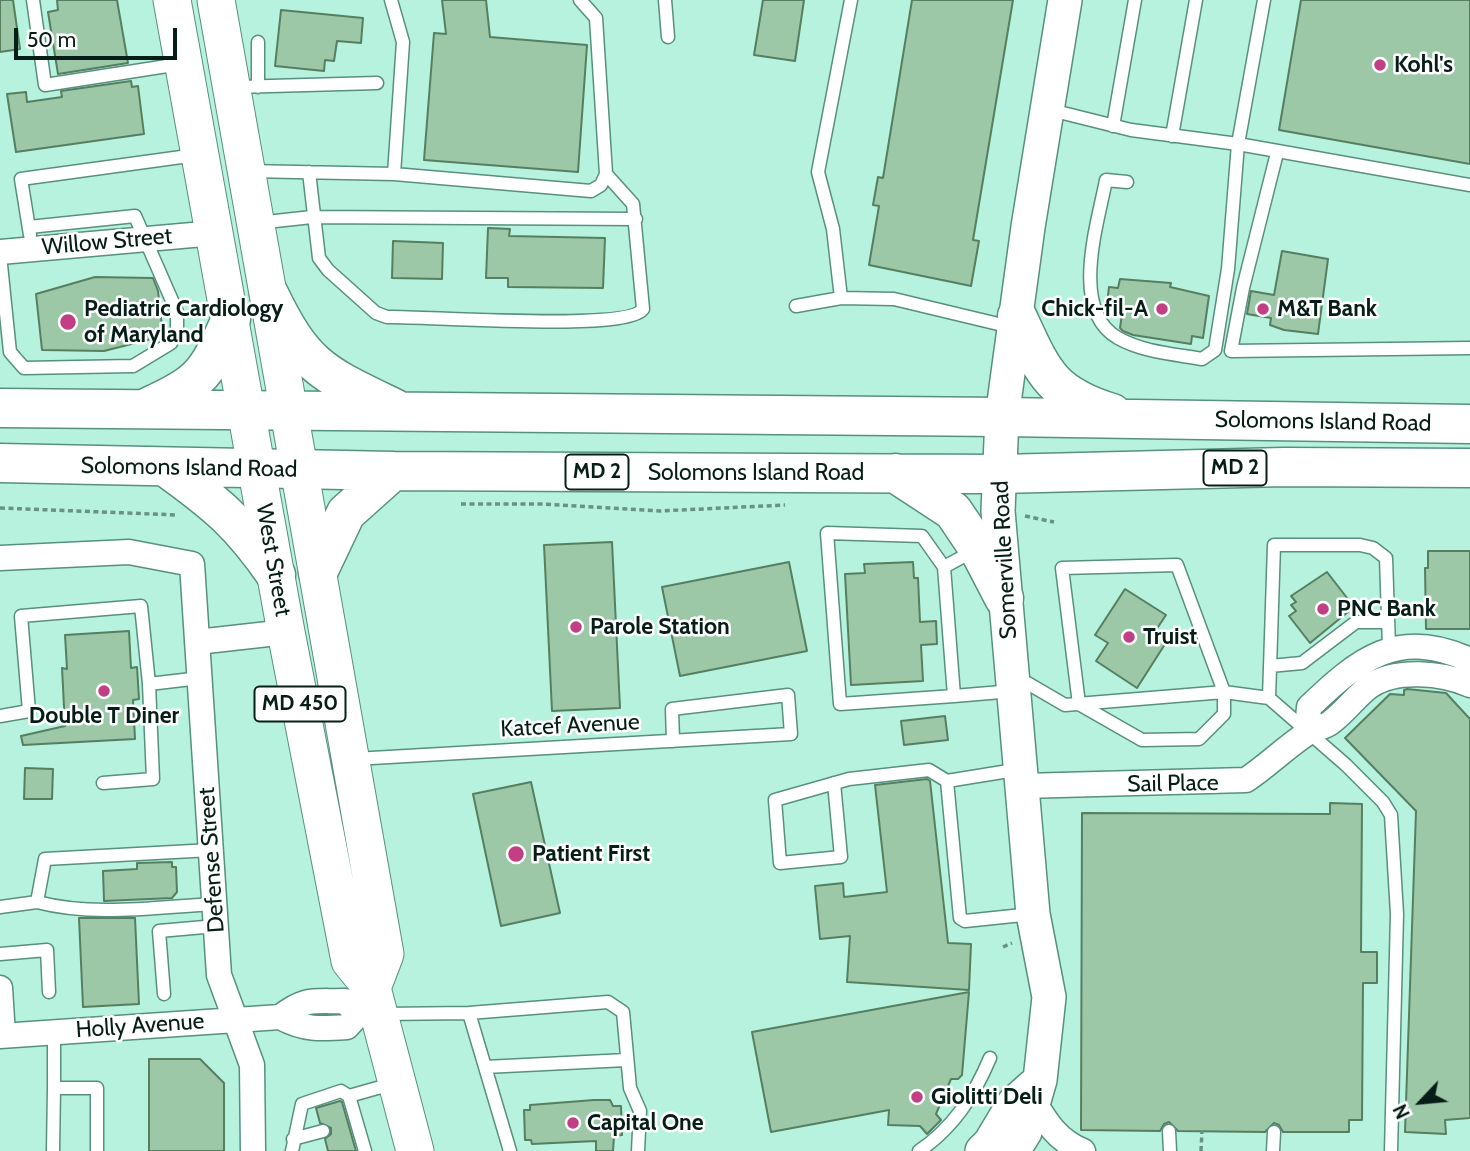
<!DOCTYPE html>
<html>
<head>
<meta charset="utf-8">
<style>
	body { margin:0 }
	#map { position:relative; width:1470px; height:1151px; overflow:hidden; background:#b6f2de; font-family:Cabin,sans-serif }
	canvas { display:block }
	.north { position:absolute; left:1386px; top:1067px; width:70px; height:70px; -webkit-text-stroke:5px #fff; paint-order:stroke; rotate:244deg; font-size:19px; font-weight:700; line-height:28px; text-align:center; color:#061e17 }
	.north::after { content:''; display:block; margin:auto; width:24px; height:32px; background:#061e17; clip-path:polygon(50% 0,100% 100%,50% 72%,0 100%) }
	.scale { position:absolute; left:14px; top:28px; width:163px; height:32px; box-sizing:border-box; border:4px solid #061e17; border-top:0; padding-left:9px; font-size:21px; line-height:24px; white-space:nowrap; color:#061e17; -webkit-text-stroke:5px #fff; paint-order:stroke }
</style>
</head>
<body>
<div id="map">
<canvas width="1470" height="1151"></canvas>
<div class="north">N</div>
<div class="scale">50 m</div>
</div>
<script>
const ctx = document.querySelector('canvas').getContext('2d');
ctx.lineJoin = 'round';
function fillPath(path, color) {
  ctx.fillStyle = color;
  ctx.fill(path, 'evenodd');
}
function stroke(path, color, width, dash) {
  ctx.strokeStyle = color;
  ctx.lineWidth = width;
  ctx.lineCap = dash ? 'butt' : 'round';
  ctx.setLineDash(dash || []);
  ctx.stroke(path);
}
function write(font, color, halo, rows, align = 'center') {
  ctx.font = font + ' Cabin,sans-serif';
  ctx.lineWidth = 5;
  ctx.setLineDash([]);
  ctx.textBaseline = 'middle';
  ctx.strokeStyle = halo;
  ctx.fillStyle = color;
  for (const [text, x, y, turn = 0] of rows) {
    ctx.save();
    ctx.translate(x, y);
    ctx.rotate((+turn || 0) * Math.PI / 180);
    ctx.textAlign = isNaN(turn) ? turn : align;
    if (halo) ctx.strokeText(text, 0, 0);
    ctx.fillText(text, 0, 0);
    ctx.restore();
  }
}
const building = new Path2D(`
	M0,0H13L20,49L0,52Z
	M57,0H117L128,63L58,74L48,12L58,10Z
	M442,0H486L490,37L587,45L578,172L424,160L434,33L446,34Z
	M763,0H804L795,61L754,55Z
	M912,0H1013L973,240L979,241L971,286L869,265L879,206L873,205L878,177L883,178Z
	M1301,0H1470V164L1279,130Z
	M281,10L363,18L361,43L337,41L334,61L325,60L324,71L275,66Z
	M131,81L132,87L138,86L144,134L16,152L7,94L26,92L27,102L62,97L61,91Z
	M488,228L510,229L509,236L605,238L603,288L508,287V278H486Z
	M393,241L443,243L442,279L392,278Z
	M1282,251L1328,259L1318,334L1284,330L1270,325L1271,318L1247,314L1251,291L1274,295Z
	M95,277L153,278L158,291L163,336L104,351L42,350L36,294Z
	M1120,279L1171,283L1170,287L1209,296L1203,338L1192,336L1191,344L1133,335L1123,331L1120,328L1122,314L1115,313L1116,305L1107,303L1109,287L1118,288Z
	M612,542L620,708L552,711L544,545Z
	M1428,551H1470V629H1426L1425,568H1428Z
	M789,562L807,651L680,676L662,587Z
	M913,562L914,578H918L920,622L936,621L937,644L921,645L923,681L851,685L845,574L865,573L864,564Z
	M1327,572L1354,607L1310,643L1289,616L1296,611L1291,605L1296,602L1291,596Z
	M1125,589L1166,615L1154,633L1167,641L1137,688L1096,661L1108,643L1095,635Z
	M129,631L131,668L137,667L139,699L133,700L135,739L23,745L21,736L65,726L62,668L67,669L65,635Z
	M1407,689L1446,693L1470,719V1118L1445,1120L1446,1134L1405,1132L1416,811L1345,738L1390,694L1404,695V690Z
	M945,716L948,740L904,745L901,721Z
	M25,768L53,769L52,799H24Z
	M927,779L930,781L948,943L971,944L969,990L847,982L850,936L820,939L815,886L843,883L844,897L887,892L875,785Z
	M531,782L560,913L501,926L473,794Z
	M1330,803L1362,804L1361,952H1377V983H1363L1362,1120H1349V1132H1283L1279,1125L1274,1123L1265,1132L1178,1131L1169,1122L1164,1124L1160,1131L1081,1130L1082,813L1330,814Z
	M172,862V867H176L177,892L172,898L104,901L103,871L137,869V863Z
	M79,918H135L139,1004L83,1007Z
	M969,992L962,1075L958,1079H951L936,1114L941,1120L927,1134L920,1126L888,1125L889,1110L771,1132L752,1032Z
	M149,1059H200L224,1083V1151H149Z
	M594,1100H610L613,1106H621L622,1135L614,1136L613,1151H596V1141L532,1144L531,1140H525L524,1110H530V1105Z
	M340,1101L342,1102L356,1151H328L325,1139L331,1134V1128L320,1123L316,1108Z`);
const path = new Path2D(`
	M461,504H543L660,511L785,505
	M0,508L178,515
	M1025,516L1054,522
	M1003,947L1012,943
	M1201,1151L1202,1131`);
const lane = new Path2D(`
	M33,0L45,85L180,64
	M665,0L668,37
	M258,42V87
	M235,87L377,83
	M1047,109L1131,130L1238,144L1470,185
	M1113,126L1135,0
	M1172,136L1196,0
	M1277,153L1243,288L1231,351L1470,348
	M248,171L394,174L403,42L391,0
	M309,172L319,258L328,270L376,313L387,317C425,316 628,332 643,309L633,204L606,174
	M394,174L591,191L601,185L606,174L596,18L580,0
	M1127,182L1106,180C1098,223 1069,310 1118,338C1143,352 1173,354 1202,359L1215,350L1228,269L1238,144L1264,0
	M257,223L312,217L636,219
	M30,235L21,179L196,155
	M0,255L10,352L24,368L133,366L171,343L177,330V312L135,216L29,227
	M841,298L833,229L818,172L851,0
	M796,306L841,298L894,299L1015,328
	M975,550L944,567L954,696L1013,691
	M1177,565L1224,692V714L1199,739L1142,740L1079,704L1062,568Z
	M944,567L922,536L827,533L840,704L954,696
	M1270,666L1302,663L1356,622H1388
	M1017,677L1065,705L1224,692L1269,698L1346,765L1383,802L1391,815L1397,914L1391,1151
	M1269,698L1274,545H1360L1373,548L1386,558L1389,647
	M0,716L29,711L21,616L141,606L149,684L200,678
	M354,759L791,734L788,695L672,709L673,741
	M947,781L960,918L965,921L1032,914
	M103,783L153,779L149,684
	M834,783L841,857L780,863L775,800L849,779L929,770L947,781L1021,769
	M211,850L45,859L37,902C94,917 157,907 214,904
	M0,907L37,902
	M0,954L47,950L49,992
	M164,994L159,931L216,926
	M469,1013L510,1151
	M382,1014L469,1013L608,1002L623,1012L630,1088L640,1111L638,1151
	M54,1032V1088H97V1151
	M485,1067L626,1060
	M1169,1131L1170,1151
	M293,1139L323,1131
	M53,1151L54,1088
	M292,1151L302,1104L341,1091L349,1096
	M365,1151L349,1096L395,1083
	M919,1151C953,1128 974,1096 990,1058
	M1273,1151L1274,1132`);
const street = new Path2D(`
	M0,252L215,233
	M0,558L129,552L192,564L219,975L252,1065L253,1151
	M197,642L286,632
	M1307,733L1309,707C1359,659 1398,627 1470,660
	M1023,786L1246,780C1267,766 1285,748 1306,734C1313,729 1323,728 1330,723C1345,712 1356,696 1370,686C1396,668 1443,673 1470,685
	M0,988L3,1035
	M280,1017C306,997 313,1002 345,1001L358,1015
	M0,1036L280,1017C305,1030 319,1029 347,1027L358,1015L378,1014
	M1033,1100C1047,1123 1057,1140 1083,1151`);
const secondary = new Path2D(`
	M982,1151L990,1143L1014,1103L1033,1086
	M1013,1151L1025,1132L1040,1080L1049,997L1033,914L998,511L1002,417L1028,227L1065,0`);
const primary = new Path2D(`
	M172,0L286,632L350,961L372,988L415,1151
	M216,0L385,954L372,988`);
const highway = new Path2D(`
	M269,294C305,369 324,374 396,409
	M1017,316C1043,372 1050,394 1112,413
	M148,407C203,382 207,373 231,319
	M0,408L1002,417L1470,424
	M0,463L393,471L1000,474L1284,467L1470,468
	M167,468C217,504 240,523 276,575
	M895,473L953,511L978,548L1004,598
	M318,572L346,513L393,471`);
const markers = [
	[1380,65,7,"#c33f84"],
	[1162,309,7,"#c33f84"],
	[1263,309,7,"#c33f84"],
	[68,322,9,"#c33f84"],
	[1323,609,7,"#c33f84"],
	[576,627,7,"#c33f84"],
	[1129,637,7,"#c33f84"],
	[104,691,7,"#c33f84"],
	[516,854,9,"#c33f84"],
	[917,1097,7,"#c33f84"],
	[573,1123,7,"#c33f84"]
];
const shields = [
	[1235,468,63],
	[597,472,63],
	[300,704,91]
];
const shieldNames = [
	["MD 2",1235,468],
	["MD 2",597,472],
	["MD 450",300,704]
];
const poiNames = [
	["Kohl's",1394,65],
	["Pediatric Cardiology",84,309],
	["of Maryland",84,335],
	["Chick-fil-A",1148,309,"right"],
	["M&T Bank",1277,309],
	["PNC Bank",1337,609],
	["Parole Station",590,627],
	["Truist",1143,637],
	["Double T Diner",104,716,"center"],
	["Patient First",532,854],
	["Giolitti Deli",931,1097],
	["Capital One",587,1123]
];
const streetNames = [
	["Willow Street",107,242,-5],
	["Solomons Island Road",1323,422,1],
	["Solomons Island Road",189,468,1],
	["Solomons Island Road",756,473],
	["West Street",273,560,80],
	["Somerville Road",1005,560,-93],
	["Katcef Avenue",570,726,-3],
	["Sail Place",1173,784,-1],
	["Defense Street",212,860,-94],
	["Holly Avenue",140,1026,-4]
];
fillPath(building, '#9cc8a7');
stroke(building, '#557f60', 2);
stroke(lane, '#57907e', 15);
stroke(street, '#57907e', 27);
stroke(secondary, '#57907e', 36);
stroke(primary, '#57907e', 39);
stroke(highway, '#57907e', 41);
stroke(path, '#679385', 3.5, [5, 3.5]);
stroke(lane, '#fff', 12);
stroke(street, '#fff', 24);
stroke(secondary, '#fff', 33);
stroke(primary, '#fff', 37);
stroke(highway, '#fff', 38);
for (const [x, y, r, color] of markers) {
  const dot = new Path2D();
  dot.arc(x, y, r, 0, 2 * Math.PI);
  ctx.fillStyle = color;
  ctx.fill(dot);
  stroke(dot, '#fff', 2.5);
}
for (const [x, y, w] of shields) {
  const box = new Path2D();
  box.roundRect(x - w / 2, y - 17.5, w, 35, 5);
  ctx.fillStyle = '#fff';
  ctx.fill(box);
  stroke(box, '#061e17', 2);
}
write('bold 21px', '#061e17', null, shieldNames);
write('bold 23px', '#061e17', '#fff', poiNames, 'left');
write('23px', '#061e17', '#fff', streetNames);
</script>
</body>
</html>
